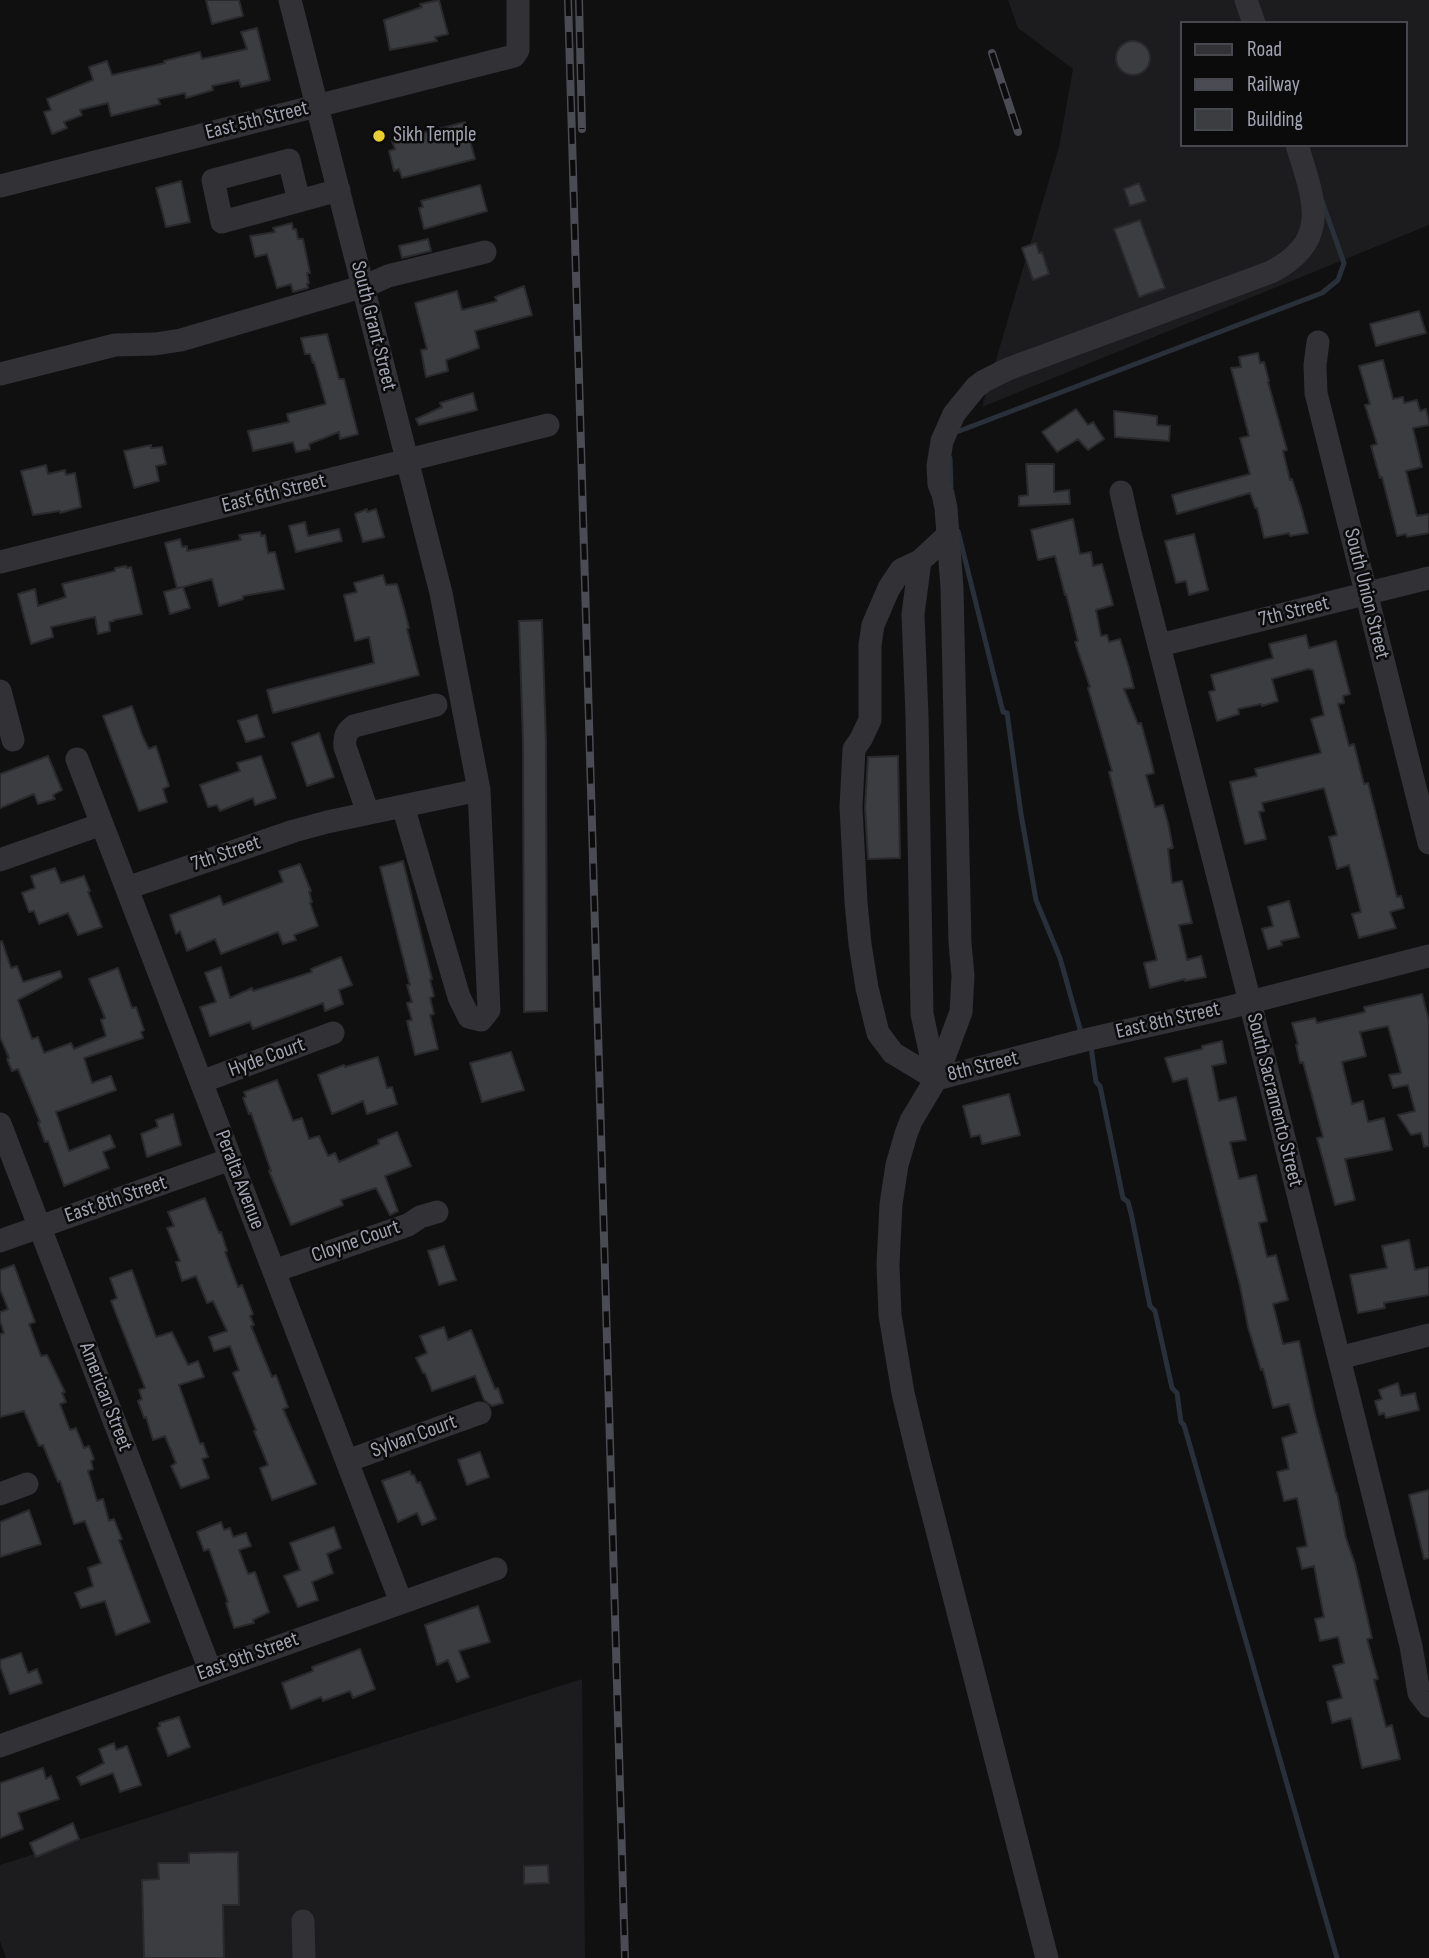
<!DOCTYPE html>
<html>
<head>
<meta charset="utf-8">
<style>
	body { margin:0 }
	#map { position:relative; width:1429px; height:1958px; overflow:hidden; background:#101011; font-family:"Sofia Sans Condensed",sans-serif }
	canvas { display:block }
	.legend { position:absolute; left:1180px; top:21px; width:228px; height:126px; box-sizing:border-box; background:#0b0b0c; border:2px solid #47484e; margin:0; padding:9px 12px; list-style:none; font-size:21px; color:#a1a3b1 }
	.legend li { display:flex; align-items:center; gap:14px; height:35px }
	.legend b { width:35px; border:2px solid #47484e }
</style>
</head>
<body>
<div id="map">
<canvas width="1429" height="1958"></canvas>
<ul class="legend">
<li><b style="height:9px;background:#313136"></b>Road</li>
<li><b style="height:9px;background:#4b4c53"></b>Railway</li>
<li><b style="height:19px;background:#3c3d41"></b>Building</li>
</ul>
</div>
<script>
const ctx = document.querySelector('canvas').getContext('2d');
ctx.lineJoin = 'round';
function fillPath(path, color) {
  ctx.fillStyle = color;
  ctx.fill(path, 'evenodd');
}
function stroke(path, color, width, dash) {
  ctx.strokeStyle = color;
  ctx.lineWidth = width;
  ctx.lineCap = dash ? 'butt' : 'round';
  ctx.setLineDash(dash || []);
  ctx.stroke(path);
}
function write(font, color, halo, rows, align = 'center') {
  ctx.font = font + ' "Sofia Sans Condensed",sans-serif';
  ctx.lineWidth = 5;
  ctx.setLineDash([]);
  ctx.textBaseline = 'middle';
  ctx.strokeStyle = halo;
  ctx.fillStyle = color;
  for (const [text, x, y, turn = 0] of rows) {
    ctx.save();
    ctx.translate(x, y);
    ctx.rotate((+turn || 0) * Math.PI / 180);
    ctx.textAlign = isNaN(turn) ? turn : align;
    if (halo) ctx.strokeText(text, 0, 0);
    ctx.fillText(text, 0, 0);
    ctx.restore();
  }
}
const built = new Path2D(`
	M1008,0H1429V225L982,407L1059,147L1073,69L1018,28ZM1182,23H1406V145H1182Z
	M582,1679L585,1958H6L0,1941V1865Z`);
const stream = new Path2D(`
	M954,433L1322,293L1338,280L1344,263L1322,201
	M950,458L951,487
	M958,531L1003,712L1007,713L1021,814L1036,900L1060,958L1082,1036
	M1090,1046L1091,1047L1096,1082L1100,1086L1123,1198L1128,1202L1131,1213L1150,1306L1155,1311L1172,1388L1177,1393L1181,1422L1184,1425L1337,1958`);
const building = new Path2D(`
	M206,0H239L243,16L212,24Z
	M439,0L448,34L435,37L437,41L390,50L384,20L422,7L420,4Z
	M257,28L270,80L241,87L239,80L212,86L213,90L186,98L185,93L158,99L160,104L111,116L108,103L80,110L82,115L64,122L67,128L52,134L44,112L51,110L47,99L93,80L89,67L107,61L112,75L165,63L164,61L200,52L202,59L247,49L241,32Z
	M1116 58a17 17 0 1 1 34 0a17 17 0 1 1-34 0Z
	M465,122L475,159L402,178L399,169L394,171L389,151L395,149L392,141Z
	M181,181L190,222L166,227L156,188Z
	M1139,183L1146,201L1130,206L1124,189Z
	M480,185L487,211L424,229L419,208L423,207L421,201Z
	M1140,220L1165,288L1139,297L1114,229Z
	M292,223L293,229H296L298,239H303L310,273H307L309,283L307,284L308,288L293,292L291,284L277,288L267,254L255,257L250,236L275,232L273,228Z
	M428,239L431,251L402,258L399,246Z
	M1036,243L1039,253L1042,252L1049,274L1033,280L1022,248Z
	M524,286L532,315L475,331L479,348L446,360L448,371L426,377L421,350L427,349L415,303L457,291L462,310L497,301L495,297Z
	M1419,311L1426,333L1376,346L1370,324Z
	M327,334L339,379H344L358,434L340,439L339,432L309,444L310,449L296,452L293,442L253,451L248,431L289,422L287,414L326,404L314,362L313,363L310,354H305L301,338Z
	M1258,353L1260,363L1264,362L1269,381L1268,382L1287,450L1283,451L1290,480L1292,479L1302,510L1308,533L1290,536L1289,533L1264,538L1257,508H1255L1250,493L1177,514L1172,495L1250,474L1240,438L1249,436L1231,368L1241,367L1239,357Z
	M1383,360L1393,399L1403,397L1404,403L1417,400L1420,411L1426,409L1429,421V425L1413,428L1422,467L1406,471L1417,516L1429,514V533L1407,537L1406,534L1397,536L1382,477L1380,478L1371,446L1377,444L1365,405L1370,404L1359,366Z
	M473,393L477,410L419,425L416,419L442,407L440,403Z
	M1076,409L1088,425L1093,422L1104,439L1088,450L1078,439L1057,452L1042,432Z
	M1114,411L1157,416V425L1170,426L1169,441L1115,437Z
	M151,445V448L162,447L166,464L156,466L159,481L134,488L124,451Z
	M1026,464H1054V492L1069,490L1070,504L1019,506V496L1028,495Z
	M46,465L48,474L65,470L66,475L75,473L81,507L60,513V511L33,515L21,471Z
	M367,509V512L376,509L384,537L363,542L355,514Z
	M1073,519L1080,554L1091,552L1093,566L1102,564L1113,605L1096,610L1101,636L1107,635L1109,642L1120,639L1129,668L1134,688L1124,689L1138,724L1141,723L1149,752L1154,773L1146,775L1155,807L1163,805L1168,823L1173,848L1168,849L1172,883L1182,881L1192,923L1179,925L1187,960L1201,956L1206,977L1185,981V979L1150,988L1144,963L1157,960L1109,772L1112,771L1088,688L1090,687L1075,642L1078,641L1066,594L1065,595L1055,556L1038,560L1031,530Z
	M305,522L308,536L339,529L342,541L296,552L289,526Z
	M260,532L261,536L265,535L268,553L275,552L284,589L243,596V599L219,606L212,579L183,587L190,608L170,614L164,592L182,587L177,588L165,543L180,539L182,547L187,546V551L241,540L239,535Z
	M1194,534L1208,590L1189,595L1186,581L1176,583L1165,541Z
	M126,566L127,568L131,567L142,614L114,620V621L109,622L110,631L98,634L95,617L51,627L53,637L31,644L18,594L35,589L38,606L66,597L62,584L115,571V568Z
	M383,575L386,585L397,584L404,608L409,628L407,629L419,675L273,713L267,690L374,663L369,637L355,641L344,595L357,592L354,583Z
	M542,620L546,742L547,1011L524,1012L523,742L519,621Z
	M1306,635L1309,648L1336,641L1350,694L1343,696L1344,703L1338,704L1349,746L1354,744L1364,784L1368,783L1397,897L1401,896L1404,908L1390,912L1396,928L1359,938L1352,914L1361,912L1349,865L1337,869L1329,837L1337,835L1324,788L1262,803L1264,811L1259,812L1266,839L1245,844L1230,782L1257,776L1255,769L1321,753L1311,719L1324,715L1313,670L1308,669L1272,679L1278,701L1262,706L1261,704L1238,709L1239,714L1217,721L1209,692L1215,690L1211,675L1273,658L1269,644Z
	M132,706L142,735L149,749L156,746L169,786L163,789L167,802L139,811L103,716Z
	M257,715L264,737L246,742L238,721Z
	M319,733L334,777L307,786L292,743Z
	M48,756L62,790L53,795L55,799L38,804L34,794L0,808V774Z
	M261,756L276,798L255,805L253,798L220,811L217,805L208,807L200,785L240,771L237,763Z
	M898,756L900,858L868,859L865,807L868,757Z
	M403,861L432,979L430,980L434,996L430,998L434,1014L430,1015L438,1049L415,1055L407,1021L412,1020L407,1003L412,1002L407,985H410L380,867Z
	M300,864L311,891L309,892L312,902L310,903L318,926L294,935L296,940L283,944L278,932L221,954L215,939L187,951L180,931L176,934L170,915L220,896L223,905L283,882L279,871Z
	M55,868L61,883L84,876L90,891L88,892L102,927L78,935L68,913L39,924L34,911L29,912L22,893L35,888L31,876Z
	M1289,901L1299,937L1281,941L1282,945L1268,949L1262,929L1273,926L1268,907Z
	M2,941L11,968L17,966L23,982L60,971L62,977L18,1000L32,1039L38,1037L44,1053L71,1043L74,1049L106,1036L101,1020L105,1018L89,979L118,968L132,1008L136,1007L144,1030L141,1032L143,1038L84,1058L92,1083L111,1076L116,1090L56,1112L69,1151L110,1135L115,1147L103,1152L109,1168L64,1186L48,1141L45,1142L38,1123L40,1122L18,1069L12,1071L7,1059L9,1058L0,1037V942Z
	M341,957L352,985L339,990L343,1004L325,1011L323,1003L253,1029L250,1022L210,1036L200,1007L216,1002L205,973L221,967L230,998L252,988L253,991L312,972L311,969Z
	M1422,994L1429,1021V1146L1424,1147L1421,1133L1411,1135L1398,1115L1415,1111L1408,1085L1393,1088L1389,1075L1401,1073L1388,1026L1360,1032L1366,1056L1342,1062L1352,1104L1363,1101L1368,1122L1384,1118L1392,1150L1345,1159L1355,1200L1335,1205L1317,1138L1323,1137L1303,1062L1300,1063L1296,1045L1298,1044L1292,1023L1315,1018L1317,1023L1365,1012L1364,1007Z
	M1222,1041L1226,1063L1212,1066L1219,1101L1236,1097L1246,1140L1230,1142L1239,1179L1256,1175L1267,1221L1259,1223L1267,1257L1276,1255L1288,1300L1273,1304L1283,1344L1299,1341L1315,1414L1336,1493H1337L1346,1538L1355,1564L1372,1638L1367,1639L1378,1679L1374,1680L1386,1727L1392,1725L1400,1759L1362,1768L1351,1718L1332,1723L1327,1702L1342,1698L1333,1666L1344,1663L1338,1637L1320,1641L1315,1619L1324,1617L1314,1566L1302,1569L1297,1548L1307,1546L1297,1498L1284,1501L1277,1472L1289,1469L1282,1438L1297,1433L1289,1404L1273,1408L1263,1369L1261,1370L1248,1327L1240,1286L1187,1078L1173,1082L1165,1058L1202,1049V1046Z
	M511,1052L524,1090L482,1102L470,1063Z
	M378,1057L387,1088L392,1087L397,1104L367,1114L363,1101L332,1114L318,1075L344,1065L345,1067Z
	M277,1080L293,1121L302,1118L309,1139L319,1136L328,1156L335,1153L339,1162L379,1144L378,1140L397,1132L411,1166L385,1176L398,1211L390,1215L376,1188L341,1200L343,1205L291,1225L269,1171H271L251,1113L249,1114L243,1098L246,1097L244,1092Z
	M1009,1094L1020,1135L982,1144L980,1135L971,1137L963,1106Z
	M173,1114L181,1145L147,1157L141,1134L158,1127L156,1120Z
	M205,1198L219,1233L221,1232L227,1251L225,1252L238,1287L242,1285L253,1314L250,1316L254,1325L251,1326L272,1377L276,1375L288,1407L283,1409L316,1484L272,1500L260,1468L268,1465L254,1431L256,1430L233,1373L239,1370L230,1346L214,1351L209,1337L227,1331L213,1301L207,1303L196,1276L182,1281L176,1262L180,1261L167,1228L174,1226L168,1212Z
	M1409,1240L1415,1270L1429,1267V1295L1384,1303L1385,1308L1358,1313L1350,1275L1387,1268L1382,1246Z
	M444,1246L456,1280L439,1285L428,1251Z
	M14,1265L35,1322L29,1324L41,1356L47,1355L65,1392L62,1393L66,1402L60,1404L70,1430L76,1428L84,1448L89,1446L94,1459L91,1461L93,1469L88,1471L97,1501L103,1499L109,1521L114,1519L122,1539L119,1540L150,1622L116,1635L105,1601L81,1608L75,1593L93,1586L88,1568L101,1563L85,1521L74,1524L60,1481L58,1482L43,1445L39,1446L24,1411L0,1417V1334L4,1333L0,1321V1312L8,1309L0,1289V1270Z
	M132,1270L156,1337L172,1332L188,1365L198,1361L204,1377L179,1385L200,1444L203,1443L208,1457L202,1459L209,1478L181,1488L171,1466L176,1463L165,1436L153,1440L146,1417L144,1418L138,1401L142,1399L139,1390L145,1388L111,1301L117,1298L110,1278Z
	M444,1327L448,1340L471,1330L495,1389L498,1388L503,1403L492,1406L484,1400L475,1376L432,1391L425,1373H423L416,1358L427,1353L420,1336Z
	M1398,1383L1401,1396L1415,1393L1419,1410L1386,1418L1384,1413L1379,1415L1375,1401L1382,1399L1379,1390Z
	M480,1452L489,1477L467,1485L458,1460Z
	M410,1471L411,1475H414L417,1483L420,1482L436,1519L422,1525L417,1513L398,1522L382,1481Z
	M1429,1490V1558L1424,1559L1409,1495Z
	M29,1510L41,1544L0,1557V1522Z
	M221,1522L224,1530L230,1528L233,1537L246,1533L251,1546L239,1550L248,1574L255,1572L269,1612L253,1620L254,1623L234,1628L226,1603L228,1602L209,1549L204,1551L197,1532Z
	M334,1527L341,1548L327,1554L333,1573L312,1582L318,1600L298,1607L284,1576L300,1570L290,1543Z
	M478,1606L490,1642L459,1651L469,1677L457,1682L448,1660L437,1665L425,1625Z
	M360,1649L375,1689L353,1698L350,1691L323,1701L321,1697L291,1709L282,1683L313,1671L312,1667Z
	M21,1653L28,1673L37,1669L42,1683L10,1694L0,1666V1660Z
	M179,1717L190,1747L168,1756L157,1728L160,1726L159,1723Z
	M114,1743L116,1750L127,1746L141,1785L120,1792L113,1773L81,1785L77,1777L104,1763L99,1749Z
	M43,1768L46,1779L51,1776L59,1799L18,1813L23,1829L0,1838V1783Z
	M73,1823L79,1839L36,1857L30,1843Z
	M238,1852L239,1905H223L224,1958H144L142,1880L159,1879L158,1863H189V1853Z
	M548,1865L549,1883L524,1884V1866Z`);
const minor = new Path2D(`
	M290,0L441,593L479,790L489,1010L481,1020L469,1017L459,997L403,806
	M1246,0L1254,23
	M0,186L514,56L518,50V0
	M299,201L289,160L213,180L222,222L339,190
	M1318,342L1315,365L1316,393L1429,843
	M0,374L115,345L155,344L181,340L368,285L388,276L485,252
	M1121,492L1130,532L1250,1002L1411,1646L1419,1693L1429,1706
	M920,561L913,614L917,716L922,1014L936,1079
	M0,562L548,425
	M1160,645L1429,578
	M0,691L13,740
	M77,759L401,1602
	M368,813L345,747C344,737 346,732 354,726L436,705
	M0,860L102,824
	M127,888L294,831L327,822L479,790
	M936,1079L893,1053L878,1033L867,988L860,944L856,902L851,807L854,749L861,739L870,720V645L873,625L889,588L901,570L920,561L948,535
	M936,1079L1085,1040L1227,1008L1429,956
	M201,1082L333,1033
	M0,1124L210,1670
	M0,1241L231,1159
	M274,1271L408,1225L420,1217L437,1212
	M1339,1358L1429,1335
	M347,1461L480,1413
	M0,1494L27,1484
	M0,1746L496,1569
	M303,1921L304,1958
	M1047,1958L919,1460L903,1393L890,1315L888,1265L891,1204L897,1165L906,1134L911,1121L936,1079L961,1012L963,976L960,943L952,588L946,508L943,494L939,484L938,466L942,441L954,414L976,387L984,381L1008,369L1271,272C1333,240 1313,198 1297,145`);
const rail = new Path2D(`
	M568,0L625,1958
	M579,0L582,129
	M992,53L1018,132`);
const markers = [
	[379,136,7,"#e9ce2f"]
];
const streetNames = [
	["East 5th Street",257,121,-14],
	["South Grant Street",373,326,76],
	["East 6th Street",274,494,-14],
	["South Union Street",1366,594,76],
	["7th Street",1294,612,-14],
	["7th Street",226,854,-19],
	["East 8th Street",1168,1021,-13],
	["Hyde Court",267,1058,-20],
	["8th Street",983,1067,-14],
	["South Sacramento Street",1274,1100,76],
	["Peralta Avenue",239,1180,69],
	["East 8th Street",116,1200,-19],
	["Cloyne Court",356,1242,-19],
	["American Street",105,1397,69],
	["Sylvan Court",414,1437,-20],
	["East 9th Street",248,1657,-20]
];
const poiNames = [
	["Sikh Temple",393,136]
];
fillPath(built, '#1c1c1e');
stroke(stream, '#2a3039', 5);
fillPath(building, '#3c3d41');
stroke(building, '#2a2a2d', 2);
stroke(minor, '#313136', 23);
stroke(rail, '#4b4c53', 8);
stroke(rail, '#0b0b0c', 5, [16]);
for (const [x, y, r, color] of markers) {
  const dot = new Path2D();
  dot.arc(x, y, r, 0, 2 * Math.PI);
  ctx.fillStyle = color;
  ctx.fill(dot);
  stroke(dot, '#0b0b0c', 2.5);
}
write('21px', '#a1a3b1', '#0b0b0c', streetNames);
write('21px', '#a1a3b1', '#0b0b0c', poiNames, 'left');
</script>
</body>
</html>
